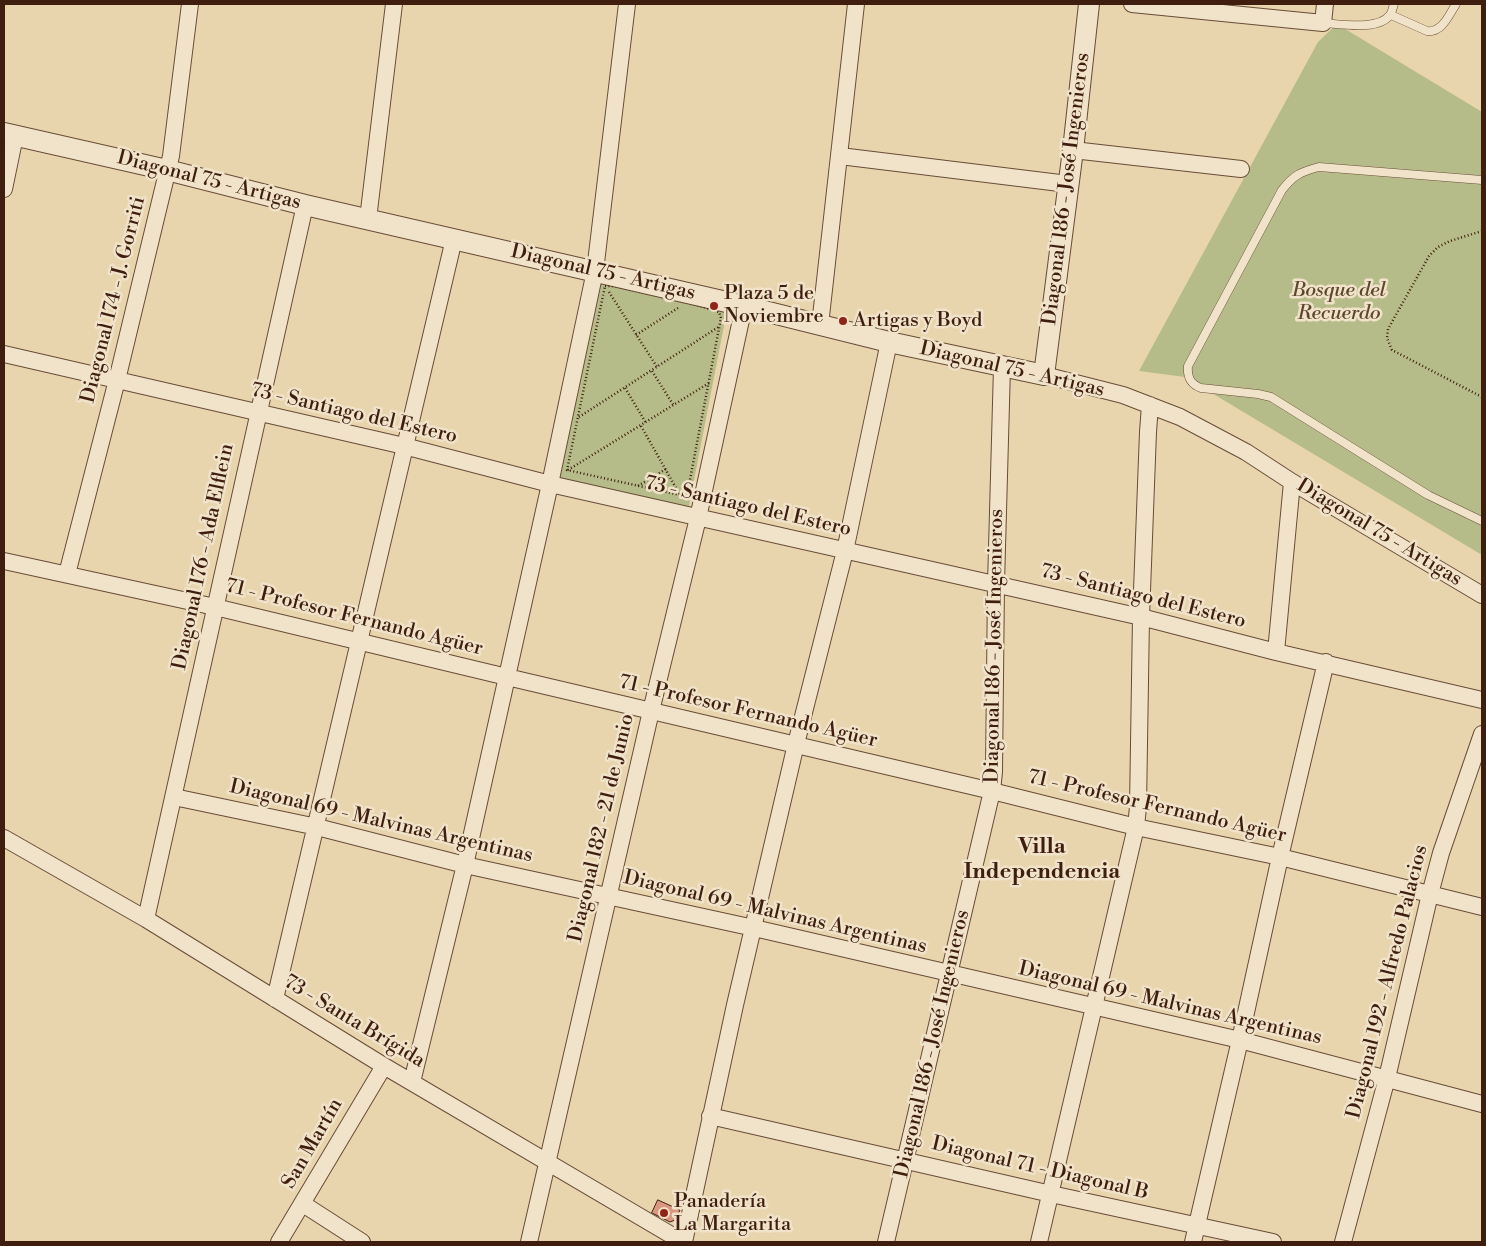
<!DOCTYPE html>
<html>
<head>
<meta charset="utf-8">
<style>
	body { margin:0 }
	#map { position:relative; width:1486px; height:1246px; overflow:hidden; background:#e8d4ad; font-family:"Libre Bodoni",serif }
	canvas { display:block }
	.frame { position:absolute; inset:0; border:5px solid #3f1e10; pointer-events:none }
</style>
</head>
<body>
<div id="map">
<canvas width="1486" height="1246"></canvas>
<div class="frame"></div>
</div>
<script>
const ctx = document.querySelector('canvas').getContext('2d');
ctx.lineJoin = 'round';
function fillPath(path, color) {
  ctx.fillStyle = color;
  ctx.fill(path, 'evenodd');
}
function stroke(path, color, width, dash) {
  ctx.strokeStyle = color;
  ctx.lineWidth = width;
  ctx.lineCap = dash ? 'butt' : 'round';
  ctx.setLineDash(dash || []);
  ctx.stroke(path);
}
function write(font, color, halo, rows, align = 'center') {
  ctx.font = font + ' "Libre Bodoni",serif';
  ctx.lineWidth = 5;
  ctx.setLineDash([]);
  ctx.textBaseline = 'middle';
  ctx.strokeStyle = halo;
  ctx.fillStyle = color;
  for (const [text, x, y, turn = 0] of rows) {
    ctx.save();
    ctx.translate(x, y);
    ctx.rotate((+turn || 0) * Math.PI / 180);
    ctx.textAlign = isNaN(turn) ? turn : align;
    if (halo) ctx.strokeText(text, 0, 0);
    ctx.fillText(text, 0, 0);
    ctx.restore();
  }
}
const green = new Path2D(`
	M1337,24L1482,112V555L1185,377L1139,371L1318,42Z
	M599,277L728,305L688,511L556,481Z`);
const building = new Path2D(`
	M658,1200L680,1210L675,1220L670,1222L652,1213Z`);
const path = new Path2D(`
	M1482,231L1450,241L1438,247L1429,256L1388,329L1387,338L1392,350L1482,397
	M605,286H615L688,302L719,312L721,318L688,490L680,495L567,470Z
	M609,292L657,367
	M636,335L678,308
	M652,371L674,406
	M625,388L646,423
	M579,417L720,326
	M641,426L680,495
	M568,470L709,383
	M638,486L666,469`);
const service = new Path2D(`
	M1391,15L1427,31C1442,33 1449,15 1456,4
	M1323,23C1341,24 1378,31 1390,15C1392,12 1393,7 1394,4
	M1482,180L1319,167C1300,172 1294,175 1282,190L1188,366C1187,377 1190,384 1201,388L1258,394L1271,397L1428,495L1482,521`);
const minor = new Path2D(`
	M1132,4L1323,23L1325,4
	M1073,150L1241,169
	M840,156L1068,184
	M4,189L15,136
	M368,219L394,4
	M820,325L856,4
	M4,354L404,446L550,484L1141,617L1276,652L1482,700
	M1044,375L1123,395L1180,417L1246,452L1292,482L1482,595
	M4,561L215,607L507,677L992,791L1136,827L1280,857L1482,907
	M67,574L117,380L171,156L190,4
	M1276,652L1292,482
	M174,797L317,827L465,865L754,928L1240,1040L1482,1104
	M4,838L146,919L384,1066L683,1242
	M146,919L305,205
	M275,999C337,746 393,492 454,239
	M412,1082L465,865L550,484L595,271L627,4
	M710,1116L1051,1194L1273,1242
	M303,1204L362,1242
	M279,1242L384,1066
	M529,1242L651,711L698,518L744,306
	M684,1242L735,1005L796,744L845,551L889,342
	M886,1242L992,791L994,772L996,584L1002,367
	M1039,1242L1136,827L1138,807L1141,617L1148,432L1150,405
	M1193,1242L1240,1040L1280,857L1326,662
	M1343,1242L1387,1078L1430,894L1441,853L1482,734`);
const tertiary = new Path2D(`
	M4,133L167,170L305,205L744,306L889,342L1044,375L1073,150L1089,4`);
const markers = [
	[714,306,5,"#8f2418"],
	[843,321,5,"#8f2418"],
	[664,1213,5,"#8f2418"]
];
const streetNames = [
	["Diagonal 75 - Artigas",209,181,14],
	["Diagonal 186 - José Ingenieros",1067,189,-83],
	["Diagonal 75 - Artigas",603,273,13],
	["Diagonal 174 - J. Gorriti",114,300,-76],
	["Diagonal 75 - Artigas",1012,370,13],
	["73 - Santiago del Estero",354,414,13],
	["73 - Santiago del Estero",748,507,13],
	["Diagonal 75 - Artigas",1379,533,31],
	["Diagonal 176 - Ada Elflein",204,557,-78],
	["73 - Santiago del Estero",1143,597,14],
	["71 - Profesor Fernando Agüer",354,618,14],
	["Diagonal 186 - José Ingenieros",995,646,-89],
	["71 - Profesor Fernando Agüer",748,712,13],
	["71 - Profesor Fernando Agüer",1157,807,13],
	["Diagonal 69 - Malvinas Argentinas",381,822,13],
	["Diagonal 182 - 21 de Junio",602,828,-77],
	["Diagonal 69 - Malvinas Argentinas",775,913,13],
	["Diagonal 192 - Alfredo Palacios",1388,982,-76],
	["Diagonal 69 - Malvinas Argentinas",1170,1004,13],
	["73 - Santa Brígida",354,1022,31],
	["Diagonal 186 - José Ingenieros",933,1044,-77],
	["San Martín",313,1144,-60],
	["Diagonal 71 - Diagonal B",1040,1169,13]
];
const parkNames = [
	["Bosque del",1339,291],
	["Recuerdo",1339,314]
];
const poiNames = [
	["Plaza 5 de",724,294],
	["Noviembre",724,317],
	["Artigas y Boyd",853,321],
	["Panadería",674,1202],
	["La Margarita",674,1225]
];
const quarterNames = [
	["Villa",1042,848],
	["Independencia",1042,873]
];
fillPath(green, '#b6bc89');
fillPath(building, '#db9781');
stroke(building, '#3f1e10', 1);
stroke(service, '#694c37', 9);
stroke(minor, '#694c37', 18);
stroke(tertiary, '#694c37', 22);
stroke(path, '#3f1e10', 2.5, [1, 2.5]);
stroke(service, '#f0e3ca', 8);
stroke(minor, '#f0e3ca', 16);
stroke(tertiary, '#f0e3ca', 20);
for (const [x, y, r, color] of markers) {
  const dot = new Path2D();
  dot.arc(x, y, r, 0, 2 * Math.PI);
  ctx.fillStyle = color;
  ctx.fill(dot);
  stroke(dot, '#f0e3ca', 2);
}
write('20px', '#3f1e10', '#f0e3ca', streetNames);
write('italic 20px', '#5d462e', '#f0e3ca', parkNames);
write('20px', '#3f1e10', '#f0e3ca', poiNames, 'left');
write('bold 22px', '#3f1e10', '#f0e3ca', quarterNames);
</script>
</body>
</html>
